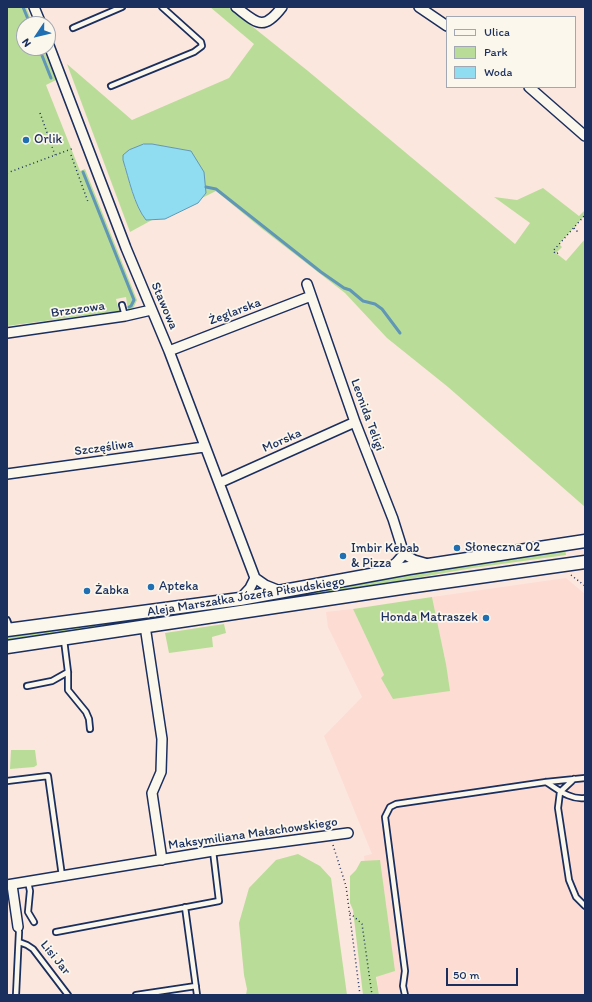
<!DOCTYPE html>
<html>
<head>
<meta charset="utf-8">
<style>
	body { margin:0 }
	#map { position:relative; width:592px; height:1002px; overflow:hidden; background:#fce7de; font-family:Itim,sans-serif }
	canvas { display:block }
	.frame { position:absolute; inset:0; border:8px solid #1b2f5e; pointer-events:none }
	.legend { position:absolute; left:446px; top:16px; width:130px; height:72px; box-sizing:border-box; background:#fbf7ec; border:1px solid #a1a7b3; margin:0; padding:5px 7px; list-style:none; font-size:12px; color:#1b2f5e }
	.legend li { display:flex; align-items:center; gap:8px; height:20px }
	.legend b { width:20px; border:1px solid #a1a7b3 }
	.north { position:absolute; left:16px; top:16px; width:40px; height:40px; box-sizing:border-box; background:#fbf7ec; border:1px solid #a1a7b3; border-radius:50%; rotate:235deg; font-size:11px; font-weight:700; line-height:16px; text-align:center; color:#1b2f5e }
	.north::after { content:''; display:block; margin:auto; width:14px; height:18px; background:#1f6fb2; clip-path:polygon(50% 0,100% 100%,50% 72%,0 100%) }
	.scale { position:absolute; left:446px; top:968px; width:72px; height:18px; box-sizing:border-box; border:2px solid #1b2f5e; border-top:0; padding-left:5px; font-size:12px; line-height:14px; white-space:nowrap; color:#1b2f5e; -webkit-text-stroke:3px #fbf7ec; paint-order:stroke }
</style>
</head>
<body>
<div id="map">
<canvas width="592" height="1002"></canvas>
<div class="frame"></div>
<ul class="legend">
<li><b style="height:5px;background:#fbf7ec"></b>Ulica</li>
<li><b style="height:11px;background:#b9dd98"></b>Park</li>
<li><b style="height:11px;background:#90dcf0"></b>Woda</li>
</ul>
<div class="north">N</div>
<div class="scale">50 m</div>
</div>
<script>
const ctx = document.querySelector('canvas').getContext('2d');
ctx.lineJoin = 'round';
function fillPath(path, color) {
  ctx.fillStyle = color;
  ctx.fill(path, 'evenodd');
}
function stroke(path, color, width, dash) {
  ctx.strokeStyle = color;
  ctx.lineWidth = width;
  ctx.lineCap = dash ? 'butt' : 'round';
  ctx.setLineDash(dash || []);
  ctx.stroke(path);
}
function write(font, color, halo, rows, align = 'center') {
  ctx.font = font + ' Itim,sans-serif';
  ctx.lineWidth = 3.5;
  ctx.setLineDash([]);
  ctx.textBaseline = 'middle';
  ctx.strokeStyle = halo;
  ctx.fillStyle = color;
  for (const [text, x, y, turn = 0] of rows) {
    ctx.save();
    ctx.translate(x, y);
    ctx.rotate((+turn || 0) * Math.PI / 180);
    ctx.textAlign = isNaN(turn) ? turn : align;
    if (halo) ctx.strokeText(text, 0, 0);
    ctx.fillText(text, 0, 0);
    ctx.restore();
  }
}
const built = new Path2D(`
	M566,578L585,594V995H379L364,856L372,854L324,736L362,697L328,627L326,612L353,609L384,675L446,664L432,597Z`);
const green = new Path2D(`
	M7,7H26L33,24H24V48H43L56,80L46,85L80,171L85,169L137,300L133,309L128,310L126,297L116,299L119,311L7,326Z
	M210,7H228L308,71L515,244L530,223L494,197L517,200L543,188L579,216L585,210V215L559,244L562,247L556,253L566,261L585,239V507L448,387L387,338L345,293L261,228L216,191L202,198L206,193L191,151L152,144H144L123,155V160C129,179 133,204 146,220H152L130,232L67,64L132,120L229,78L254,44Z
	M565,549L566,555L473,568L260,605L7,641V635L132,621L265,601L445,568Z
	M432,597L446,664L450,691L393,699L381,678L384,675L353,609Z
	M224,624L226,633L212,637L213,647L169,653L165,633Z
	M11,750H35L37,765L34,767L10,769Z
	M298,854L320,866L331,878L347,995H246L247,989L244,975L239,923L249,888L276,860Z
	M380,860L395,971L376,977L379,995H363L353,910L350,903V876L356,870L361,861Z`);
const water = new Path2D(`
	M144,144H152L191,151L204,172L206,193L198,203L165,219L146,220C134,205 129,179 123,160V155L129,150Z`);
const stream = new Path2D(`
	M23,7L30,24
	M39,48L51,78
	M83,172L134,300L131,306L129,307
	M206,187L216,189L321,272L344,288L350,290L363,301L375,304L382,309L400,333`);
const path = new Path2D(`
	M40,113L55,155
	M71,155L88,202
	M7,173L74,148
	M574,228L577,231L576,232
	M558,253L556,254L553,251L585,215
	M571,575L585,586
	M333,845L346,886L360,995
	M350,913L362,924L372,995`);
const service = new Path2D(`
	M73,28L122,7
	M111,86L194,52L202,46L201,42L162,7
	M122,305L125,316
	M7,620L10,628
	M64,640L68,672V690L86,712L89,719L90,729
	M27,686L52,681L68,672
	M574,779L560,792L558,808L569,880L576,897L585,906
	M7,781L48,776L62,876
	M546,782C559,790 570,800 585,798
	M28,882L30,891L28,912L34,922
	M185,907L197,995
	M56,932L219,901L213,851
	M19,942L27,945L33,949L68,995
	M16,995L19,932L18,927
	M136,995L196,986
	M405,995L403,986L405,971L385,817L390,807L396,804L546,782L585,778`);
const minor = new Path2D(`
	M34,7L41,24
	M236,7C257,23 263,32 282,7
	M419,7L447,26
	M48,43L126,248L169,351L255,578L265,585L280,591
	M529,87L585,136
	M307,284L355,422L393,519L404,554L414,560L428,564
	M7,333L125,316L151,310
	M169,351L311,296
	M7,474L204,447
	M219,483L355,422
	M385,572L397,562L404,554
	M240,599L250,588L255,578
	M145,626L162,739L161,772L152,793L162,860
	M7,885L213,851L348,833
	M12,885L18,927`);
const secondary = new Path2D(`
	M7,630L240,599L409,568L585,541
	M7,647L408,587L585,562`);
const markers = [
	[26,140,4,"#1f6fb2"],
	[457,548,4,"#1f6fb2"],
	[343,556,4,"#1f6fb2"],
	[151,587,4,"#1f6fb2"],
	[87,591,4,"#1f6fb2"],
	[486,618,4,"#1f6fb2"]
];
const poiNames = [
	["Orlik",34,140],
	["Słoneczna 02",465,548],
	["Imbir Kebab",351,549],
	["& Pizza",351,564],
	["Apteka",159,587],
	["Żabka",95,591],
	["Honda Matraszek",478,618,"right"]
];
const streetNames = [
	["Stawowa",164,306,67],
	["Brzozowa",78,310,-8],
	["Żeglarska",235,312,-21],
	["Leonida Teligi",367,415,70],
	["Morska",282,441,-24],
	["Szczęśliwa",104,448,-8],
	["Aleja Marszałka Józefa Piłsudskiego",246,597,-9],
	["Maksymiliana Małachowskiego",253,834,-8],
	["Lisi Jar",55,958,51]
];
fillPath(built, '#fddcd4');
fillPath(green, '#b9dd98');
fillPath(water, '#90dcf0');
stroke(water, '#6197b6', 1);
stroke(stream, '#6197b6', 3);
stroke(service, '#1b2f5e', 8);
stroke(minor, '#1b2f5e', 12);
stroke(secondary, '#1b2f5e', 15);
stroke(path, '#1b2f5e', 1.5, [1, 3]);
stroke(service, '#fbf7ec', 4.5);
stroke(minor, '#fbf7ec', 9);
stroke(secondary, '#fbf7ec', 12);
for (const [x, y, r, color] of markers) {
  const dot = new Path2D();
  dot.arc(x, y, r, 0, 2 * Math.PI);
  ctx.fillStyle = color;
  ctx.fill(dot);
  stroke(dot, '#fbf7ec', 1.5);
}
write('13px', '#1b2f5e', '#fbf7ec', poiNames, 'left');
write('13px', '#1b2f5e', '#fbf7ec', streetNames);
</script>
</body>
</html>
